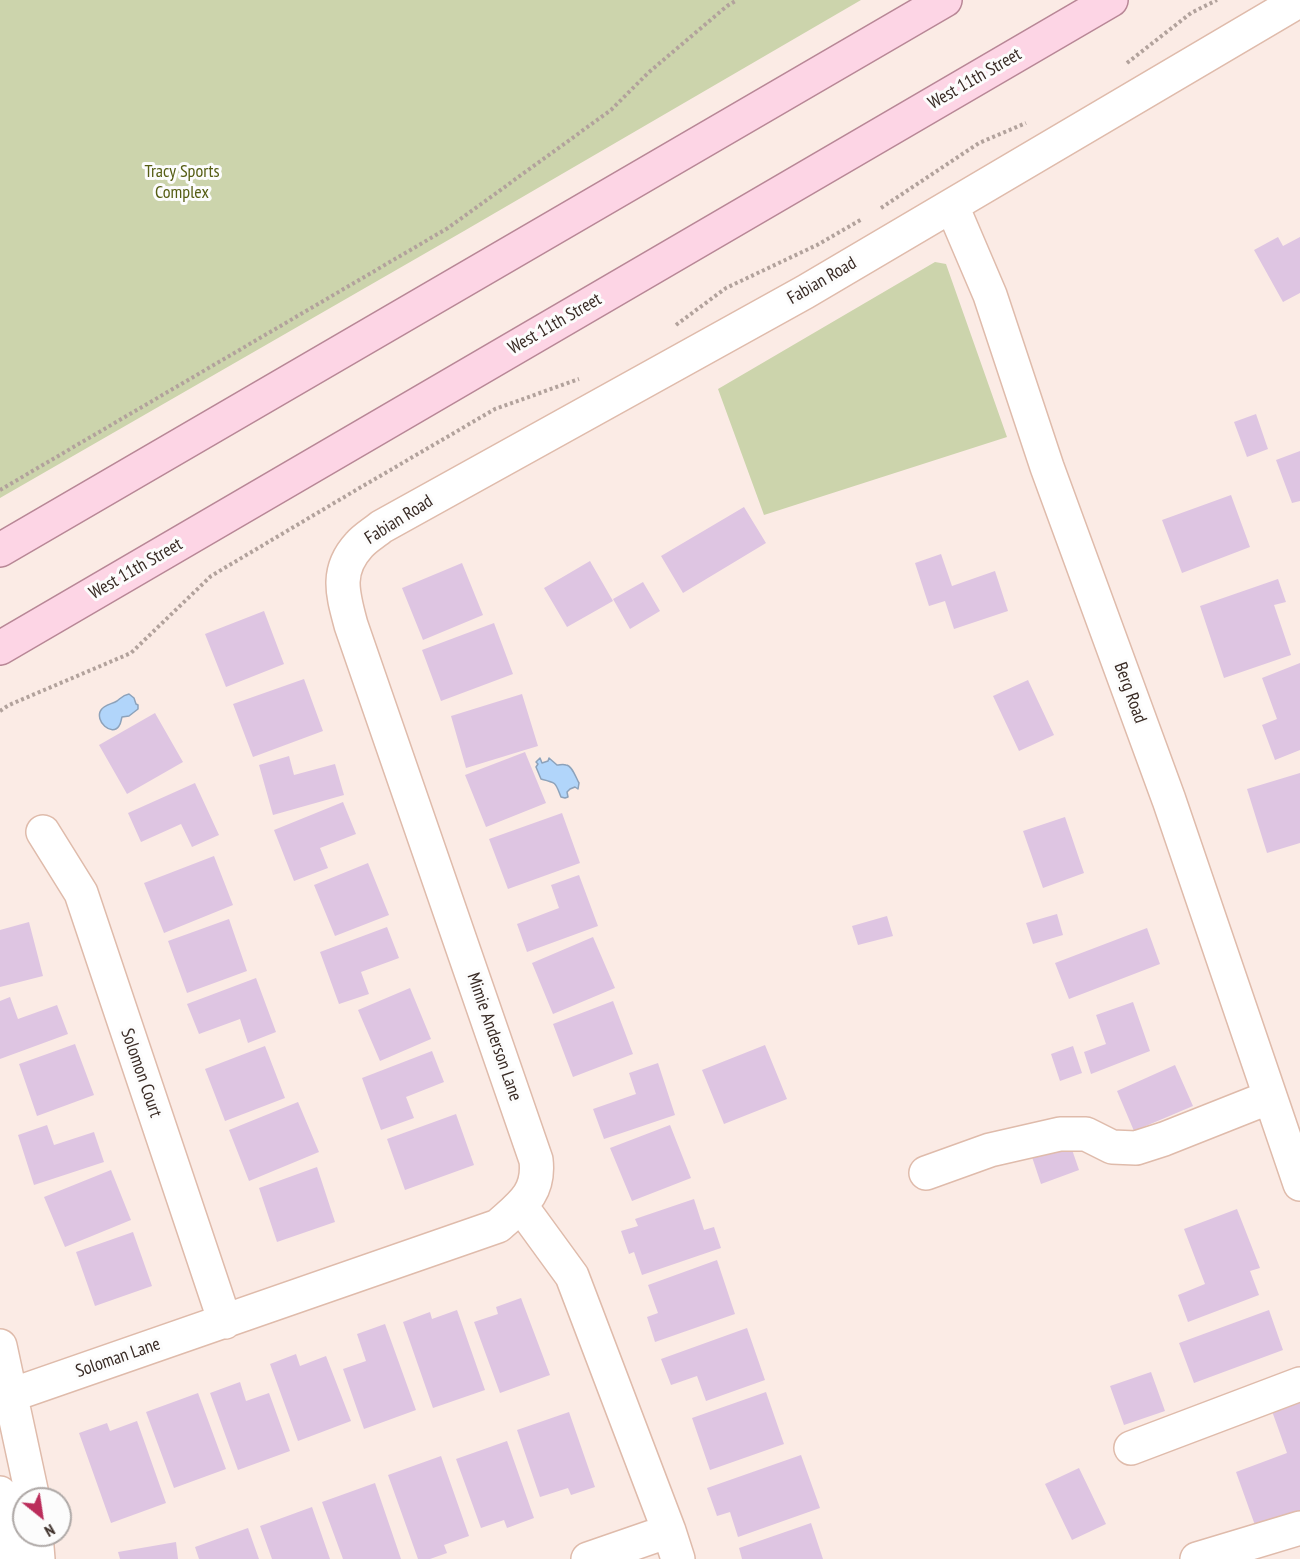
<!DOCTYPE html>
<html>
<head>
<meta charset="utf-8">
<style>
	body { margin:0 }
	#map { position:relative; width:1300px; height:1559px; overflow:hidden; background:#fbebe5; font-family:"PT Sans Narrow",sans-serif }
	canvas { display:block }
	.north { position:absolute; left:12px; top:1487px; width:60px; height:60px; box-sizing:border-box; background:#fcfcfc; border:2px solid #aea8a6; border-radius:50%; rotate:150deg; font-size:16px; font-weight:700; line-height:24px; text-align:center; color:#392b25 }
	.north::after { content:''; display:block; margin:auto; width:21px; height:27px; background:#bb2d5b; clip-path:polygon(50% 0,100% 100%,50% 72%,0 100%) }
</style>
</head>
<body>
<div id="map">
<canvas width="1300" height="1559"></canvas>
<div class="north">N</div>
</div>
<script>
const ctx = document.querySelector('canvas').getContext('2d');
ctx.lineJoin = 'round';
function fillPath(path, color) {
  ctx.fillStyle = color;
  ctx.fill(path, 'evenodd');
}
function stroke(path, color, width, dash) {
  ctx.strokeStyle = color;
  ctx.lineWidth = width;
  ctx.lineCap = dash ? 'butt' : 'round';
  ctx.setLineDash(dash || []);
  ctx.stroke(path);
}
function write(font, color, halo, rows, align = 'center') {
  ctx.font = font + ' "PT Sans Narrow",sans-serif';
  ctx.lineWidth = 6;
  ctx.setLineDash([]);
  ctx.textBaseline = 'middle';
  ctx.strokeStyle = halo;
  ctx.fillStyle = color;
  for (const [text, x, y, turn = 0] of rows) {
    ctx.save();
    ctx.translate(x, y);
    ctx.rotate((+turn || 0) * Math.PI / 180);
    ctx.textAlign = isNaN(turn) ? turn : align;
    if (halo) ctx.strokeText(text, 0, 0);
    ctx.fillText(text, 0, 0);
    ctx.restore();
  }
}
const green = new Path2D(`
	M0,0H861L464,231L0,498Z
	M935,262L946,264L1007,437L764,515L718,389Z`);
const water = new Path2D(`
	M129,694L134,698L136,704L138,705V709L129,716L122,717C121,720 121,724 119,726C112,737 94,721 101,710C104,705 112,704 117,701C122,697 123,695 129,694Z
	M540,758L542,763L548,761L549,758L557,765C560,765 563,764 566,765C572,765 576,778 579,783L578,789L575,787L570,789L567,792L568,797L565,798L561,797C555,782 557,783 541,779L536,767L538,764L536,762Z`);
const building = new Path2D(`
	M1278,237L1283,246L1300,237V293L1283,302L1254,250Z
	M1256,414L1268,449L1247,457L1234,422Z
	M1300,451V501L1292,503L1276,460Z
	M1231,495L1250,547L1182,573L1162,520Z
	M744,507L766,543L683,593L661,556Z
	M941,554L952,586L995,571L1008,611L954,629L945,601L929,606L915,563Z
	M590,561L613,601L567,627L544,588Z
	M462,563L483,615L423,640L402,588Z
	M1278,579L1286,602L1274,605L1291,655L1224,678L1200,606Z
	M643,582L660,611L630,629L613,599Z
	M264,611L284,664L226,687L205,634Z
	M494,623L513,674L441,701L422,650Z
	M1300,663V750L1275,760L1262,725L1277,719L1262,678Z
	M304,679L323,731L253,757L233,704Z
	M1028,680L1054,735L1019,751L993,696Z
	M522,694L538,746L466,768L451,716Z
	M155,713L183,762L127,794L99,745Z
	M525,752L546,803L486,827L465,775Z
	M289,756L294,775L335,764L344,795L273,815L259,765Z
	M1300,773V843L1267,853L1247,789Z
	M195,783L219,835L192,847L181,824L141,842L128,813Z
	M343,802L356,834L320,848L328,868L294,881L274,830Z
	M562,813L580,863L508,889L489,839Z
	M1065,817L1084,873L1043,888L1023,831Z
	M214,856L233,905L164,933L144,883Z
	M368,863L389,915L335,936L314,885Z
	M579,875L598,926L527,952L517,924L559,908L551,885Z
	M1057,914L1063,935L1033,944L1026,923Z
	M887,916L893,936L858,945L852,926Z
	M229,919L247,971L187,993L168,941Z
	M29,922L43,976L0,987V930Z
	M387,927L399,958L361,972L369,994L339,1004L320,952Z
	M1147,928L1160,964L1069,999L1055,963Z
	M593,937L615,988L553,1014L532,963Z
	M256,978L276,1032L248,1043L240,1019L199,1034L187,1004Z
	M410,988L431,1039L380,1061L358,1010Z
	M10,997L18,1019L57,1005L68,1034L0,1059V1001Z
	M613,1001L633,1054L573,1077L553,1024Z
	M1133,1002L1150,1051L1091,1074L1084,1052L1106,1044L1096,1015Z
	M75,1044L94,1095L37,1116L19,1064Z
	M765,1045L787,1099L724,1124L702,1070Z
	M265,1046L285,1098L225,1121L205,1069Z
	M1073,1046L1082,1073L1060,1081L1051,1054Z
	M432,1051L444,1082L406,1097L414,1118L381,1130L362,1078Z
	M658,1063L675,1115L604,1139L593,1109L636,1094L629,1073Z
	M1175,1065L1193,1106L1134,1131L1117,1091Z
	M298,1102L319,1152L249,1181L229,1130Z
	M456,1114L474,1165L405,1190L387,1139Z
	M47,1125L54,1145L94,1132L104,1162L34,1185L18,1135Z
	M670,1125L691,1178L632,1201L610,1148Z
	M1068,1138L1079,1170L1041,1184L1030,1151Z
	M317,1167L335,1222L277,1242L259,1188Z
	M111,1170L131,1220L65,1247L44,1197Z
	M694,1199L704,1230L714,1227L721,1248L642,1275L634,1252L629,1254L621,1231L638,1226L635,1219Z
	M1237,1209L1260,1268L1250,1271L1259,1295L1188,1322L1178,1295L1205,1284L1184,1229Z
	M133,1232L152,1286L95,1306L76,1252Z
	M717,1260L735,1314L655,1342L647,1317L658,1313L648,1285Z
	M521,1298L550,1375L500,1393L474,1322L498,1314L496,1307Z
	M457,1310L485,1390L433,1408L403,1322L430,1312L432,1319Z
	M1269,1310L1283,1350L1194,1383L1179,1343Z
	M385,1324L416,1410L364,1429L343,1369L366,1361L357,1334Z
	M747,1328L765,1380L706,1401L697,1376L671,1385L661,1359Z
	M296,1354L300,1366L326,1356L351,1421L298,1441L270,1364Z
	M1151,1372L1165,1411L1124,1425L1110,1386Z
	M240,1382L246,1401L269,1393L290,1451L238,1470L210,1393Z
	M1300,1389V1512L1256,1528L1236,1472L1287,1453L1268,1400Z
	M766,1392L784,1444L710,1470L692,1418Z
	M198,1393L226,1469L174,1488L146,1412Z
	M569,1412L595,1487L571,1495L568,1488L540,1497L517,1430Z
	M137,1421L166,1503L111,1523L79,1433L107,1423L110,1431Z
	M507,1441L534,1518L507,1528L504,1520L481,1528L456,1459Z
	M801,1455L820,1508L738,1537L730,1512L717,1516L707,1488Z
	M441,1456L469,1536L444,1545L447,1553L430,1559H418L388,1475Z
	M1079,1468L1106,1524L1072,1540L1045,1484Z
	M375,1483L401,1559H343L322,1502Z
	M312,1507L330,1559H272L260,1526Z
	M811,1523L823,1559H742L739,1548Z
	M248,1528L259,1559H199L195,1547Z
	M176,1542L178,1559H120L118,1552Z`);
const path = new Path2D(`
	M1127,63L1191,13L1217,0
	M881,208L979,143L1026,123
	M676,325L726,288L817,245L862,219
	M0,490L448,228L611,110L648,73L727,6L737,0
	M0,711L9,705L131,653L211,576L351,493L495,409L579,379`);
const minor = new Path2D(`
	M952,206L990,295L1047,467L1169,800L1300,1184
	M43,832L81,893L225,1322
	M926,1173L990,1150L1060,1134H1086L1112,1147L1136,1148L1164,1139L1270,1097
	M521,1206L572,1276L669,1531L678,1559
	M0,1346L33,1499
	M0,1399L498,1226C520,1206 540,1194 536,1160L351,625C343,595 335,571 359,545C365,538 374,533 381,527L805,292L1300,0
	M1131,1448L1300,1384
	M0,1493L5,1525L7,1559
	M36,1535L38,1559
	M588,1559L669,1531
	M1197,1559L1300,1528`);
const major = new Path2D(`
	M0,550L945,0
	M0,648L1111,0`);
const streetNames = [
	["West 11th Street",975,79,-30],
	["Fabian Road",822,281,-30],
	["West 11th Street",555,324,-30],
	["Fabian Road",399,520,-32],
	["West 11th Street",136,569,-30],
	["Berg Road",1130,693,70],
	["Mimie Anderson Lane",494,1037,71],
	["Solomon Court",141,1073,71],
	["Soloman Lane",118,1358,-19]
];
const parkNames = [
	["Tracy Sports",182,172],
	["Complex",182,193]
];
fillPath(green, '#ccd4ac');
fillPath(water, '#b1d5fa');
stroke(water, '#8da2ba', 1.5);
fillPath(building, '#dec5e2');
stroke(minor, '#dfbbab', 36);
stroke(major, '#b88796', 36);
stroke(path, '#b2a29c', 4, [3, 3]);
stroke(minor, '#fff', 33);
stroke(major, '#fdd5e5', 33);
write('18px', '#392b25', '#fcfcfc', streetNames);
write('18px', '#555d13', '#fcfcfc', parkNames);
</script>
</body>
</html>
